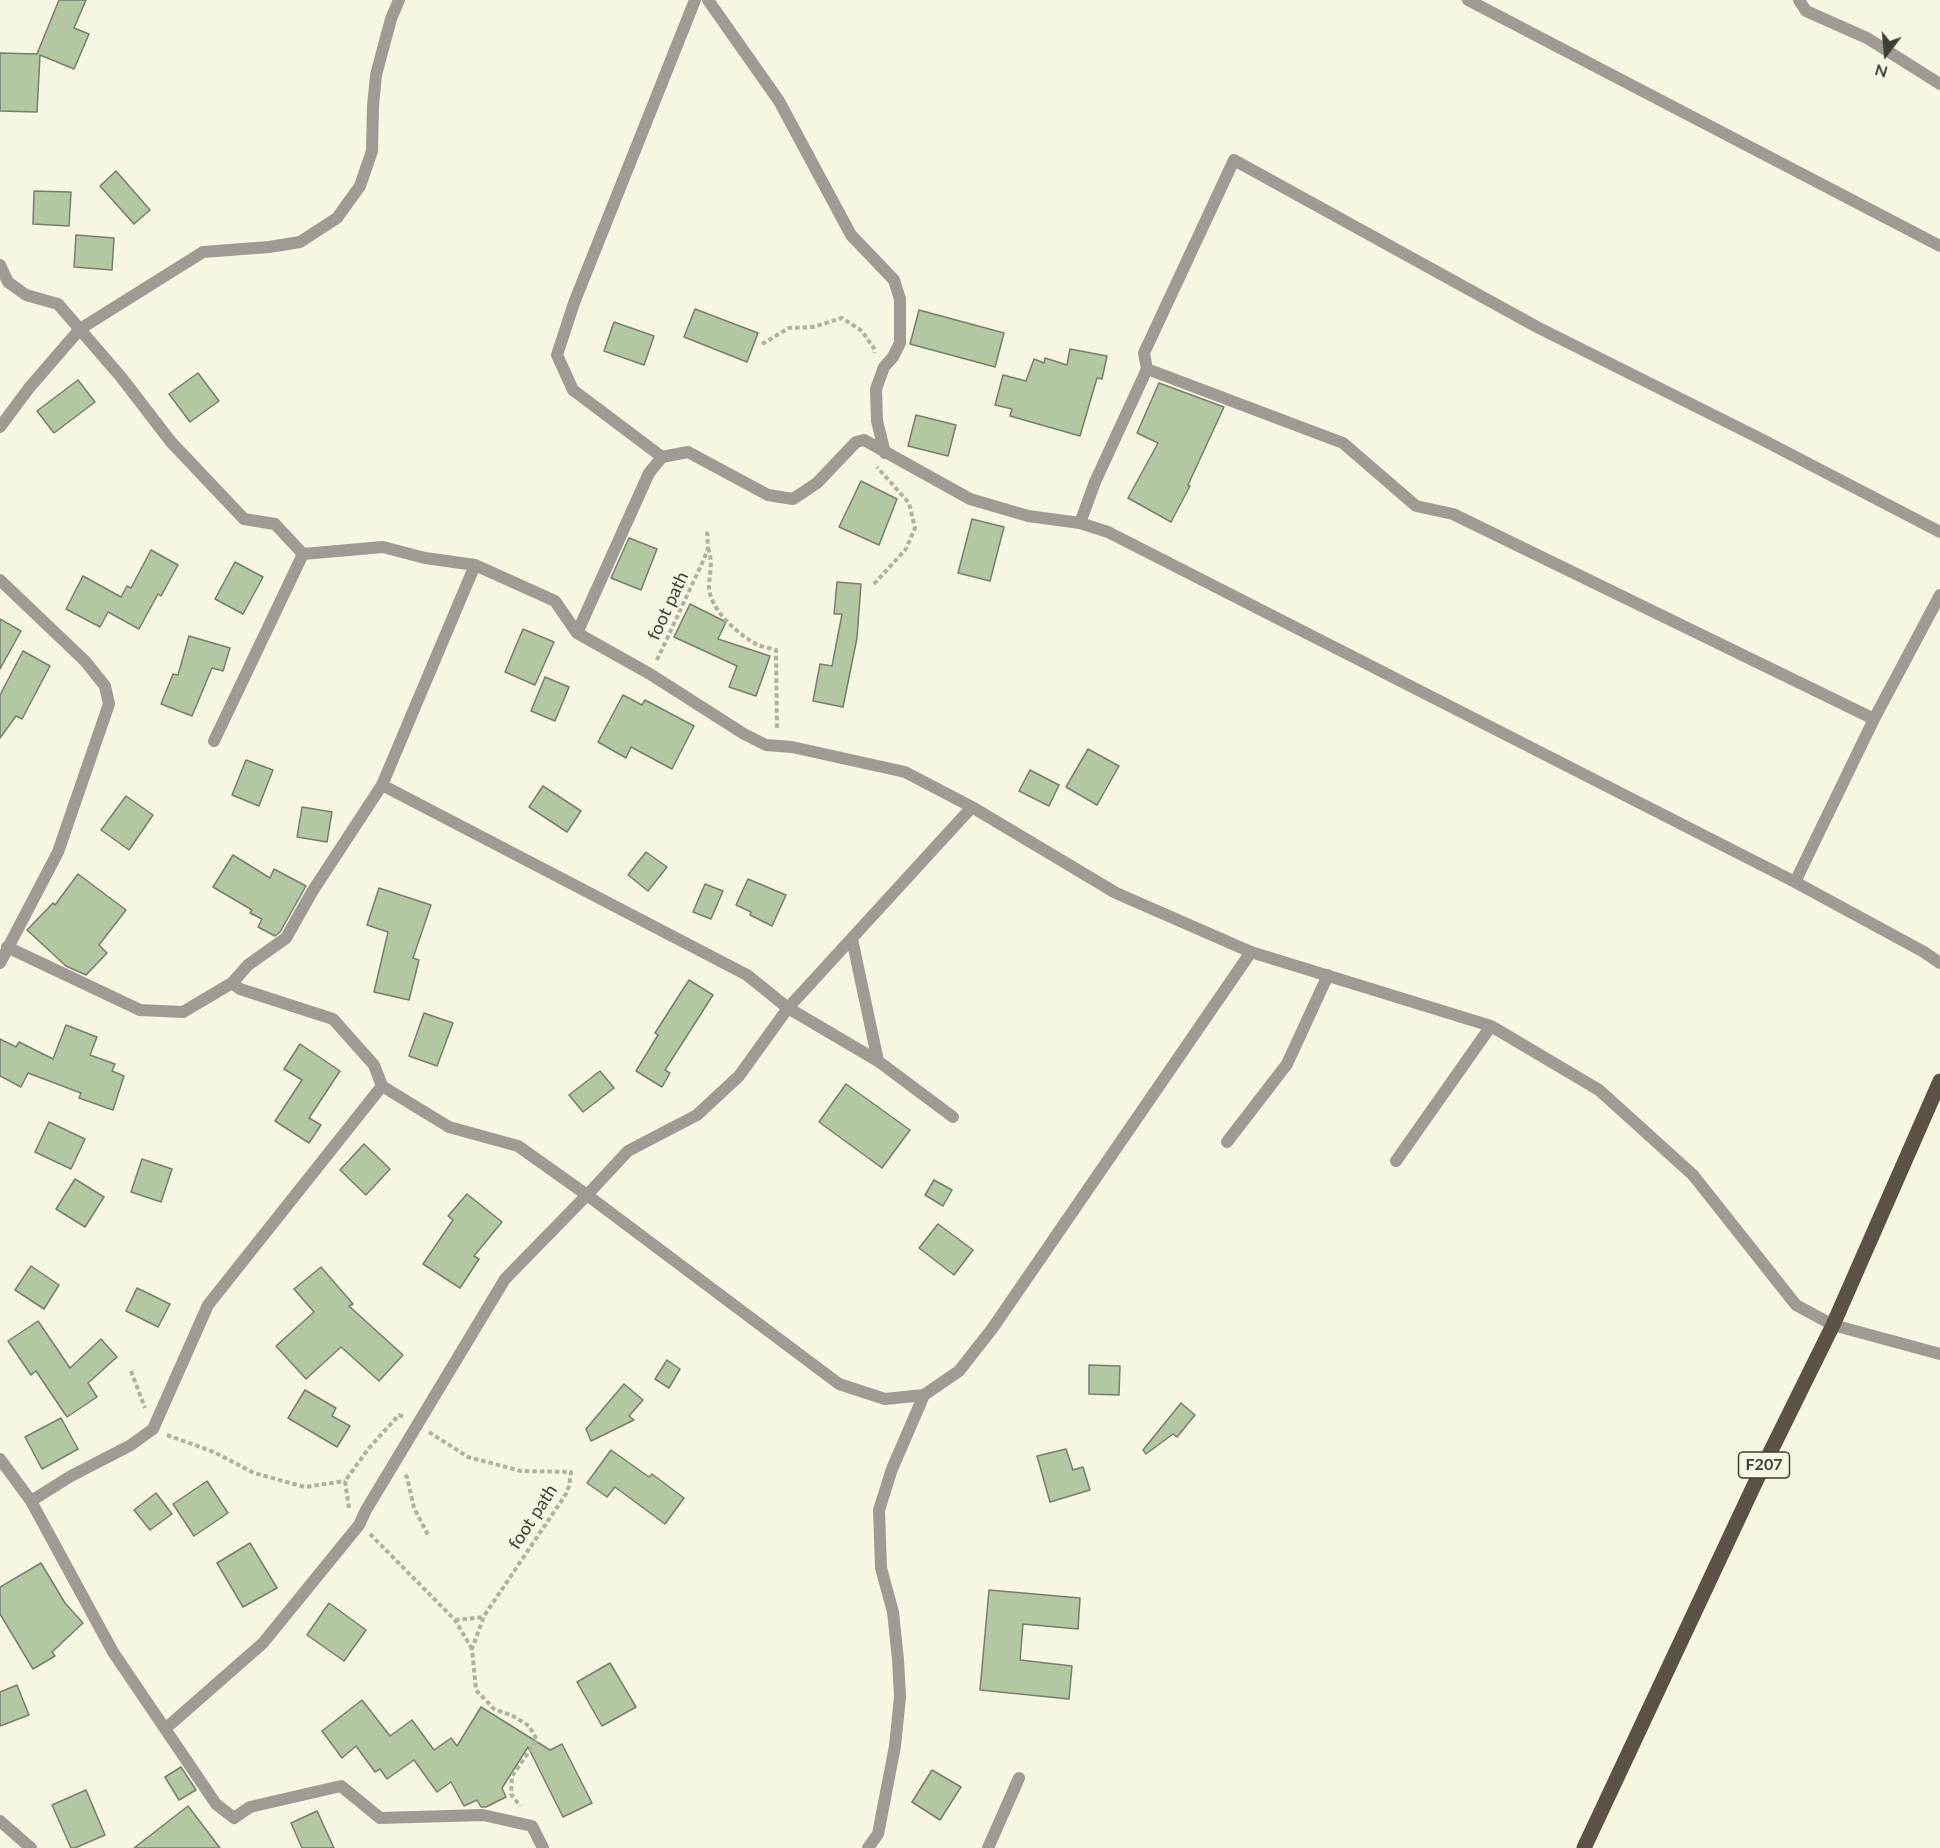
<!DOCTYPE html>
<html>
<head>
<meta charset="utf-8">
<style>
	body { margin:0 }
	#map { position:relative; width:1940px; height:1848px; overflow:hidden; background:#f6f6e2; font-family:Lato,sans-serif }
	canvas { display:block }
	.north { position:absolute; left:1856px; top:24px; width:60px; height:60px; -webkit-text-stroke:4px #f6f6e2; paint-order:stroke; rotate:196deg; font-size:16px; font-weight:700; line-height:24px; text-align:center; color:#3d3e36 }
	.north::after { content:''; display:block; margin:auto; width:21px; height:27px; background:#3d3e36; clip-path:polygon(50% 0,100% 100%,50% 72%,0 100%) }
</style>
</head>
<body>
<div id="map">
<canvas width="1940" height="1848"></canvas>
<div class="north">N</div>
</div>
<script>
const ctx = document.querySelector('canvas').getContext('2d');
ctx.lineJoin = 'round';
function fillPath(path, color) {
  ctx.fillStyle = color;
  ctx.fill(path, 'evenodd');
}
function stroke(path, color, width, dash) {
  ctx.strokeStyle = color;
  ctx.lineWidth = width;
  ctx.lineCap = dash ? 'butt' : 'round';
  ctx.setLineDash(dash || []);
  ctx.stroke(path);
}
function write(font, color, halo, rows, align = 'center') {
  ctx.font = font + ' Lato,sans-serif';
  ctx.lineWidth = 4.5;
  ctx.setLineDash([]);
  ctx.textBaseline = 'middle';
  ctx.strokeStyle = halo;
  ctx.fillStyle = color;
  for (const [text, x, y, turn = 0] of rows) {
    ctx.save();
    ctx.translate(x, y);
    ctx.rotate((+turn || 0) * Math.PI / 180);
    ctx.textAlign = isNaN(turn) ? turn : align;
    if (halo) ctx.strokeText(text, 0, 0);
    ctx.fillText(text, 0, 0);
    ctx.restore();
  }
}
const building = new Path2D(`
	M59,0H86L74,28L89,34L74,69L40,55L37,112L0,111V53L37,54Z
	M116,171L150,210L134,224L100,186Z
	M34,191L71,192L69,226L33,224Z
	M76,235L114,238L112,270L74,267Z
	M695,309L758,333L747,362L684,337Z
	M919,310L1004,333L995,367L910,344Z
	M614,322L654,336L644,365L604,351Z
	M1070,349L1107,356L1102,379L1097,378L1080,436L1010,416L1012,409L995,405L1003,375L1026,381L1034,359L1044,363L1045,358L1067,365Z
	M198,373L219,401L190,422L169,394Z
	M78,380L95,402L54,433L37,411Z
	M1159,383L1224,407L1188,485L1190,486L1171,522L1128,498L1158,443L1137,433Z
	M916,415L956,425L948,456L908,446Z
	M861,481L897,499L879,545L839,527Z
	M972,519L1004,527L990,581L958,573Z
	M629,538L657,549L641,590L611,578Z
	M151,550L178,565L161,596L158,594L139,629L108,612L100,627L66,609L83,576L121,597L127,586L131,588Z
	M235,562L263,577L243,614L215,599Z
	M837,582L861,584L857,638L843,707L813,701L820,664L832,666L842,614H834Z
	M690,604L726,622L718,639L770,656L756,696L729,687L737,666L674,637Z
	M0,619L21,631L0,669Z
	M523,629L554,642L535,685L505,672Z
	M189,636L230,648L223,671L212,668L192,716L161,704L173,674L178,675Z
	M23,651L50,666L22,719L16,716L0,738V695Z
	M545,677L569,687L555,721L531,711Z
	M623,695L642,705L645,700L694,726L672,769L631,747L626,758L598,742Z
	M1088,749L1119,766L1097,805L1066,787Z
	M246,760L273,770L259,806L232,795Z
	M1030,770L1059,785L1049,806L1019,791Z
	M543,786L581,811L567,832L529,807Z
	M126,796L153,815L129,850L101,830Z
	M302,807L332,812L327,842L297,837Z
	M646,852L667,867L648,891L628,875Z
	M233,855L270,878L274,869L306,886L280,932L275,936L258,927L262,919L250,913L252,910L213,887Z
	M78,874L126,910L99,945L107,953L86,975L66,966L27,930L53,903L55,905Z
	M748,879L786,895L772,926L750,915L751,912L736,905Z
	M705,884L723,891L711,919L693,912Z
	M379,888L431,905L413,958L419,960L409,1000L374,992L388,932L367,925Z
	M689,980L713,995L665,1070L670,1073L662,1087L636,1071L658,1035L655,1033Z
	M424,1013L453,1023L437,1066L409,1056Z
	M66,1025L97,1037L90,1055L115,1064L112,1071L124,1076L113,1110L79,1098L81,1093L28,1073L21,1087L0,1076V1039L16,1047L19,1042L53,1059Z
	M300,1044L340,1071L309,1118L321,1125L309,1143L275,1121L302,1080L284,1069Z
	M600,1071L614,1088L583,1112L569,1095Z
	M846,1084L910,1130L882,1168L819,1122Z
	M49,1122L85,1139L71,1169L35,1152Z
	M364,1144L390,1169L366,1195L340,1170Z
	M142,1159L172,1169L161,1202L131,1192Z
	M75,1179L104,1197L85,1227L56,1209Z
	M934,1180L952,1190L943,1206L925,1195Z
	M467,1194L502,1222L474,1256L479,1259L460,1288L423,1264L453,1220L448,1216Z
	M938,1224L973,1250L954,1275L919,1248Z
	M31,1266L59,1285L44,1309L15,1290Z
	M321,1267L353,1304L349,1306L403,1355L379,1381L341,1347L306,1379L276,1346L314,1312L294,1289Z
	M137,1288L170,1304L158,1327L126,1311Z
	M38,1321L70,1368L101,1339L117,1357L88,1383L97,1397L67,1417L36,1371L31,1375L8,1341Z
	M667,1360L680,1369L669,1388L655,1379Z
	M1089,1365L1120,1366L1119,1395L1089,1394Z
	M624,1384L643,1400L629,1416L634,1420L591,1441L586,1429Z
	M305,1390L336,1408L332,1416L350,1426L337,1447L288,1418Z
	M1181,1403L1195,1415L1177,1437L1173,1434L1146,1454L1143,1450Z
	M61,1418L78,1449L42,1469L25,1437Z
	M1066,1449L1073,1470L1083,1467L1090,1490L1050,1502L1037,1456Z
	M611,1450L649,1477L652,1474L684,1498L665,1524L615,1487L607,1497L587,1483Z
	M207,1481L228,1513L194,1536L173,1504Z
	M156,1493L172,1514L150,1530L134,1510Z
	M250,1543L277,1588L243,1607L217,1563Z
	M41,1563L65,1603L83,1623L52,1652L55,1656L33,1669L0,1614V1587Z
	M989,1590L1080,1598L1078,1629L1023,1624L1020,1660L1072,1666L1069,1699L980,1690Z
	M329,1603L366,1630L344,1661L307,1635Z
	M610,1663L636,1707L602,1726L577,1682Z
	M17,1685L29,1715L0,1726V1692Z
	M362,1700L390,1736L412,1720L434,1750L451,1738L457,1746L481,1707L550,1750L562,1744L592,1803L563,1817L528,1747L502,1788L506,1797L486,1807H481L477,1800L464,1806L451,1782L437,1792L414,1760L387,1779L380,1769L375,1772L356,1746L342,1758L322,1731Z
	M181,1767L196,1790L179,1800L165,1777Z
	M932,1770L961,1787L940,1820L912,1802Z
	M86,1790L105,1835L75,1848H71L52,1805Z
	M188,1806L220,1848H134Z
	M317,1811L334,1848H302L291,1823Z`);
const path = new Path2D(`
	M762,344L789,328L813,327L842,318L862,331L875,350L874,353
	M708,548C713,562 710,571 709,585C708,608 738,635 758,645C763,647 770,648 776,650L777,730
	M874,584L906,549L915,528L909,503L877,467
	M657,660L704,559L708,548L707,529
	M131,1371L145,1408
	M429,1432L468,1457L521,1471L571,1472L569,1486L566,1494L484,1616L472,1649L476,1690L494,1709L513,1716L529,1726L537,1740L512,1776L511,1794L520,1806
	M167,1435L214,1452L254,1473L305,1487L345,1481
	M405,1475L407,1477L414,1508L428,1535
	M349,1508L345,1481L369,1448L399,1415L404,1417
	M370,1534L455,1620L472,1649
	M455,1620L484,1617`);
const street = new Path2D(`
	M708,0L779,101L851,235L894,280L900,299V343L893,357L884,367L876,389L877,421L885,453
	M1468,0L1940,246
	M1799,0L1806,11L1867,38L1940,84
	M0,265L8,282L26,295L58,304L121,377L171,442L244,519L275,524L303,554L383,547L425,558L475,565L555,601L577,633L650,674L744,734L766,745L792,747L905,772L972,807L1116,893L1251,952L1491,1026L1599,1090L1693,1175L1796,1305L1833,1325L1940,1354
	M1147,369L1343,443L1416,506L1453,514L1874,719
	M0,427L29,388L80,329L203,252L269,247L300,242L337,218L360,186L372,151L373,106L376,75L391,19L399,0
	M662,457L573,390L557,355L574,303L695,0
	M1080,523L1095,482L1147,369L1144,353L1234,160L1537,327L1763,440L1940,532
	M0,580L85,661L105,686L109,704L58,852L0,963
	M577,633L649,473L662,457L688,452L768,495L793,499L817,483L856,442L864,440L970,499L1028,516L1080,523L1108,532L1795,882L1924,952L1940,963
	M214,741L303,554
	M382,785L747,975L788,1008L878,1061L953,1117
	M1795,882L1874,719L1940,595
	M852,939L878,1061
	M7,947L140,1010L183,1012L232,983L248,965L286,938L312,892L382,785L475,565
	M232,983L240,989L333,1019L374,1065L382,1086L449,1127L518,1146L587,1195L839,1384L885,1399L924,1395L959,1371L992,1329L1251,952
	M1227,1142L1287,1064L1328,975
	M1396,1161L1491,1026
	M0,1459L31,1501L113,1652L216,1804L234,1818L250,1807L341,1786L380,1818L483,1815L532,1826L543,1848
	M31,1501L71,1476L131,1445L153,1429L208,1305L382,1086
	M165,1729L263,1643L359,1525L366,1510L505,1279L587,1195L628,1151L697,1115L739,1076L788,1008L972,807
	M0,1821L31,1848
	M868,1848L878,1834L895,1746L900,1697L898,1660L893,1612L881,1568L879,1510L892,1469L924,1395
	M988,1848L1019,1778`);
const primary = new Path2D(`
	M1584,1848L1757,1479L1833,1325L1940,1081`);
const shields = [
	[1764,1465,51]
];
const shieldNames = [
	["F207",1764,1465]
];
const streetNames = [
	["foot path",668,606,-65],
	["foot path",533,1517,-57]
];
fillPath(building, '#b2c7a2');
stroke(building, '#767f6f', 1.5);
stroke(path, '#b0b1a1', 4, [4.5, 3]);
stroke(street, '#9f9b94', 12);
stroke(primary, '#5a5346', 15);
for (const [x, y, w] of shields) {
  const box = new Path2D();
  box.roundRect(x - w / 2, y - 13, w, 26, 4.5);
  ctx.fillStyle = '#f6f6e2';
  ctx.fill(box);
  stroke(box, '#3d3e36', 1.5);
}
write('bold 16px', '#3d3e36', null, shieldNames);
write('18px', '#3d3e36', '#f6f6e2', streetNames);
</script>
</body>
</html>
